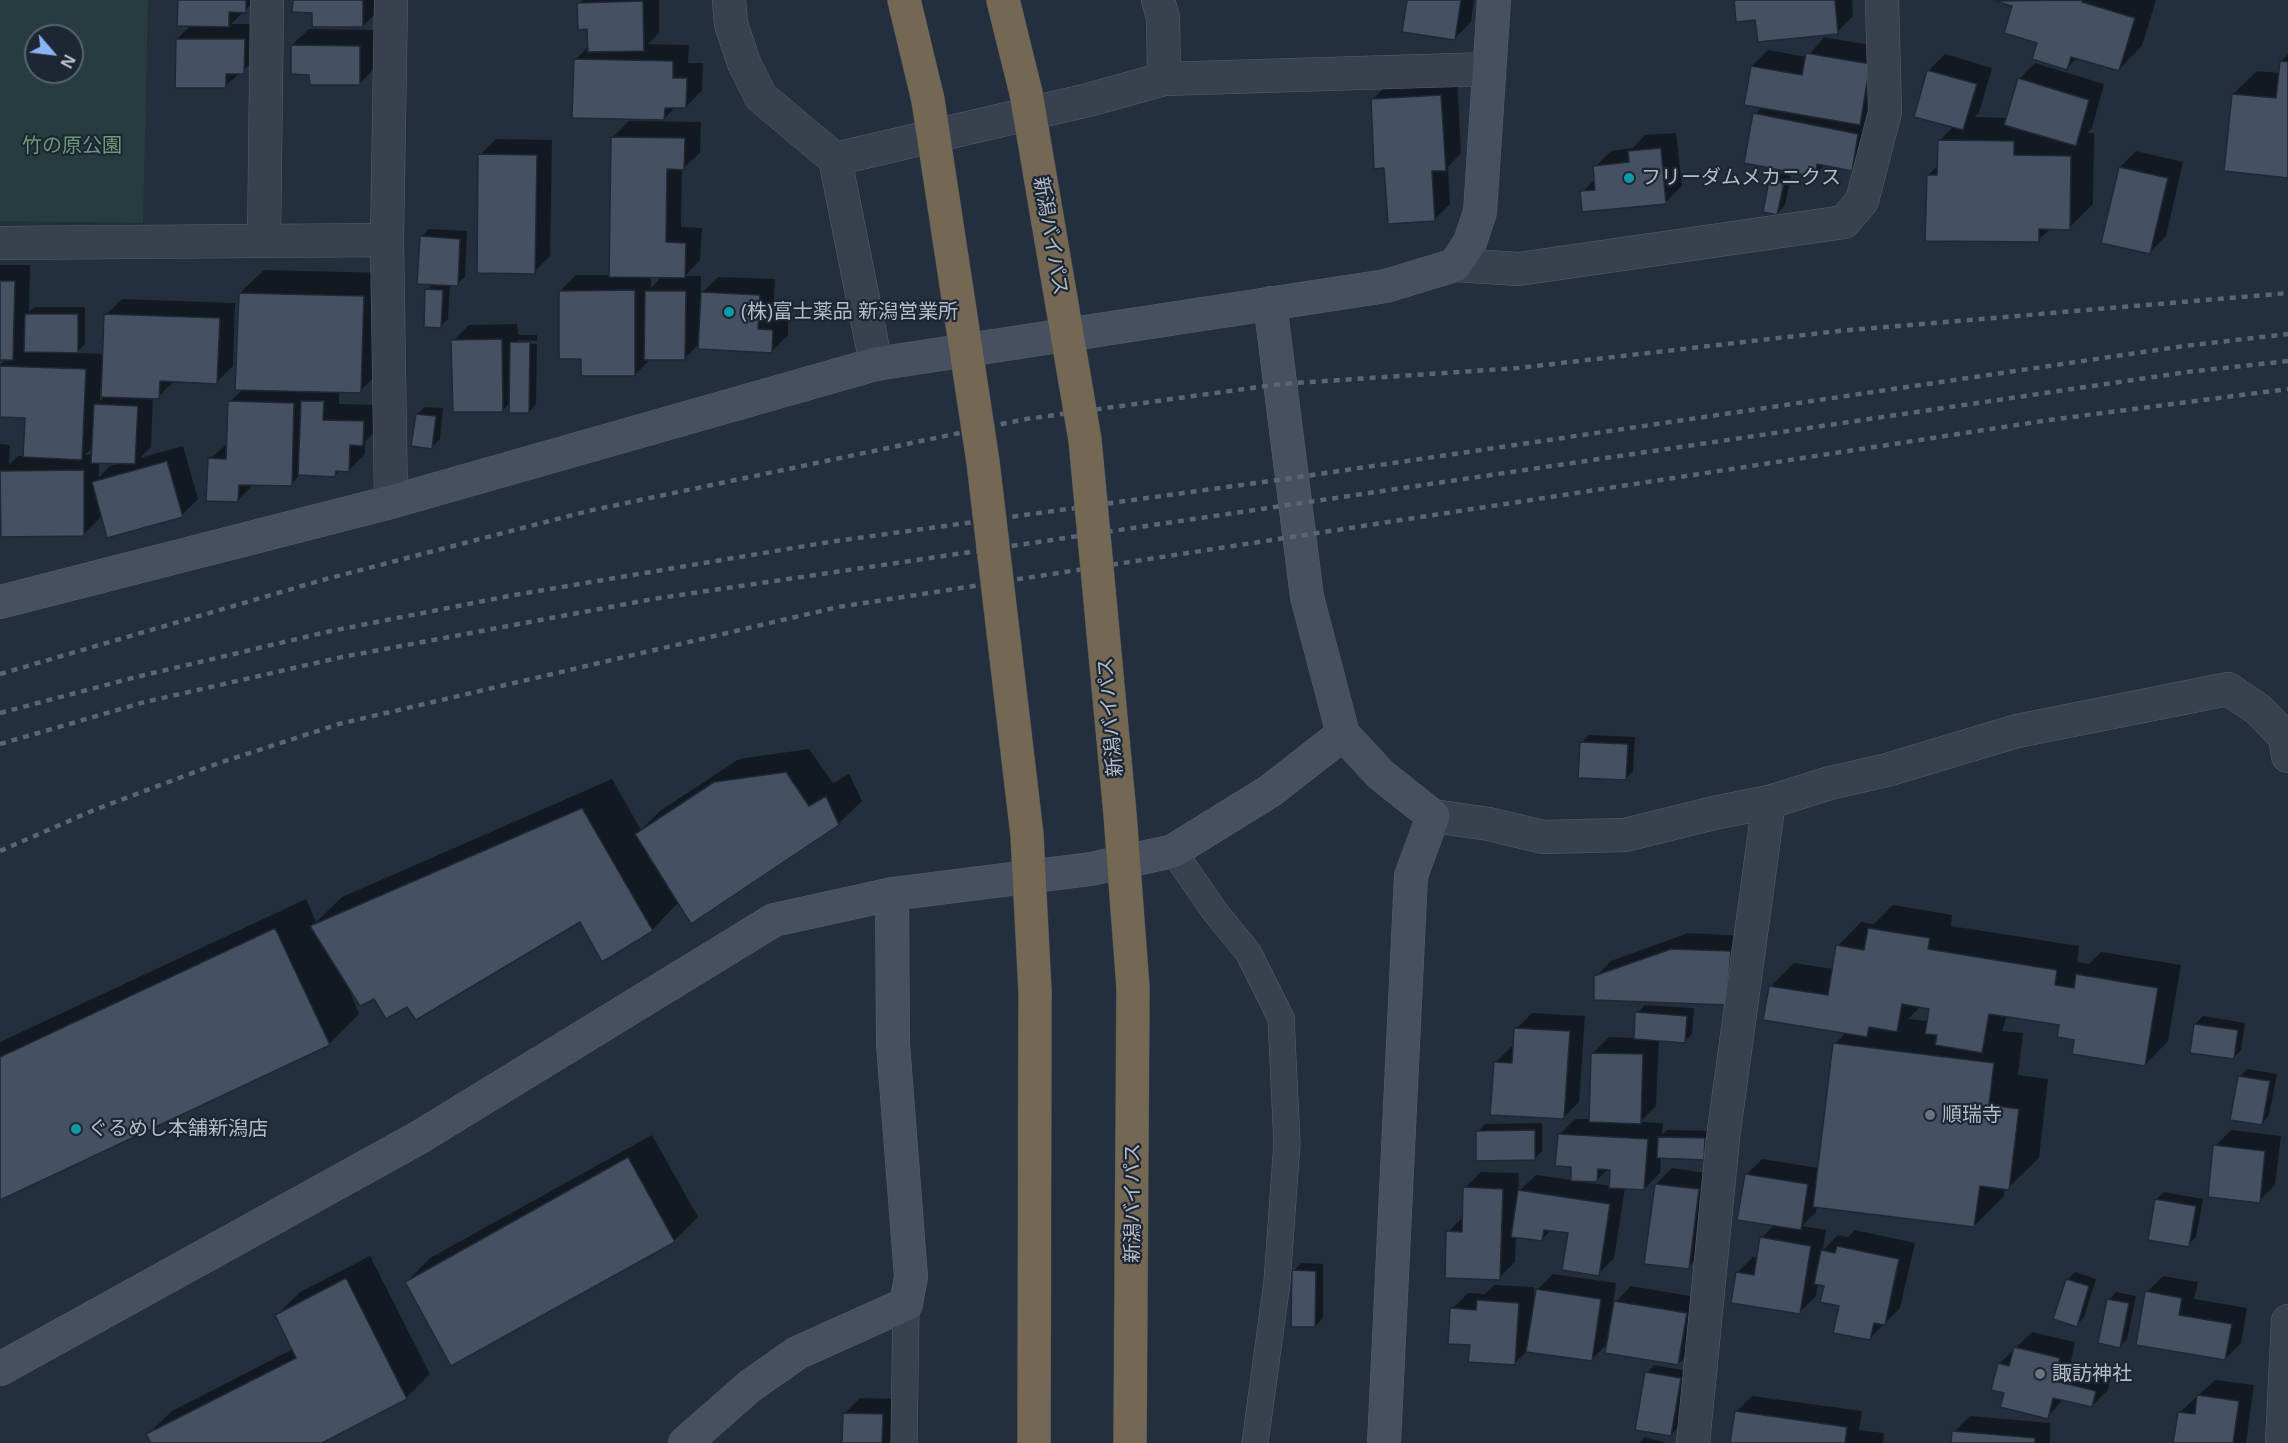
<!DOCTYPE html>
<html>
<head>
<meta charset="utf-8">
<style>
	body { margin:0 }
	#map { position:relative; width:2288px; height:1443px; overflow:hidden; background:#242f3e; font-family:"Open Sans",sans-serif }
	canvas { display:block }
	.north { position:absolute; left:24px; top:24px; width:60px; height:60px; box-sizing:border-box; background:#1d2633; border:2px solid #59626f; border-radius:50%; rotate:118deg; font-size:16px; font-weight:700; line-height:24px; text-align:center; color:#b4bcc9 }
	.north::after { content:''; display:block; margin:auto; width:21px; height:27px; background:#8ab4f8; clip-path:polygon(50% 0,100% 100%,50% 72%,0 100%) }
</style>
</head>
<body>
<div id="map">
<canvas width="2288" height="1443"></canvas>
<div class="north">N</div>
</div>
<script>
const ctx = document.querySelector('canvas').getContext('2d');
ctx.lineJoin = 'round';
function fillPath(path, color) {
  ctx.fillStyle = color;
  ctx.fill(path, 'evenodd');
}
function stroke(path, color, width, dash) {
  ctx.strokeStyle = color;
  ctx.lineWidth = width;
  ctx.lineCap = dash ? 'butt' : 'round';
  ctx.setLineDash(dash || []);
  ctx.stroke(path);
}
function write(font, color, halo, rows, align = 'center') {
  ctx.font = font + ' "Open Sans","Noto Sans JP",sans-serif';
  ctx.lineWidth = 4.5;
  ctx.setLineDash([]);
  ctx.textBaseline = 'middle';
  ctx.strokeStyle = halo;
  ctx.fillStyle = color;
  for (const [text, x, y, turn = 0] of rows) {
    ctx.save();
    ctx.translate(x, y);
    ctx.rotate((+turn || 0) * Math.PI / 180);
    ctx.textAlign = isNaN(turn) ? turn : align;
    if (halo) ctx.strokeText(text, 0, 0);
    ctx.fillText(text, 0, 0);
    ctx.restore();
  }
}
const green = new Path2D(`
	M0,0H148L143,223L0,221ZM36,36H72V72H36Z`);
const shadow = new Path2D(`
	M179,0H256L231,24H260V56L225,86L177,39L191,25Z
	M294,0H379V10L363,26L314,11Z
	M582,0H659V33L648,44L689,45L688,63H703L702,90L686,107L676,106L664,119L576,59L589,46V28L578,4Z
	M1409,0H1474L1471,22L1455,38Z
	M1736,0H1852L1853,16L1837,32Z
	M1998,0H2156L2142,46L2119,69L2078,57L2067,68L2038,42L2014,5Z
	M309,29L376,30L375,68L359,84L311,73L292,45Z
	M1824,37L1886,48L1875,107L1866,117L1874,118L1867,153L1851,169L1826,164L1814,175L1755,114L1763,106L1752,66L1768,50L1807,57Z
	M1945,54L1992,68L1979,113L1974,117L2008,118L2019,79L2035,63L2104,84L2092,128L2087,133H2094L2093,204L2069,228H2051L2038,240L1928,175L1939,165V141L1954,126L1916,116L1929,70Z
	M2288,54V176L2233,94L2257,71L2280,73L2281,62Z
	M1457,80L1461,153L1448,167L1450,204L1434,220L1386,166L1373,99L1389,83Z
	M629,121L701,122L700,153L682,169L681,227L702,228L700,260L685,276H701V294L718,277L775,279L773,314L788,315V335L772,351L700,343L684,359L651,358L635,375L583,358L560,291L576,275H610L613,137ZM651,276H662L651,288Z
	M1676,133L1682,186L1666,202L1582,192L1596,178L1595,167L1611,151L1633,148L1645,135Z
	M496,139L552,140L550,256L534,272L480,155Z
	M2136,151L2183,162L2166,236L2150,252L2120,167Z
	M1778,173L1791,176L1785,205L1777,213L1770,181Z
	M429,229L467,231L465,277L457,284H450L448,319L441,326L427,290L434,283L421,237Z
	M0,265H30L29,312L34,307H85V344L76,353L104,354L106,315L122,299L235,303L233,366L217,382L175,380L158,397H153L151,447L140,458L183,446L198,499L182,515L100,507V518L84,534L2,512L0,514V444L10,445L9,465L18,456H25L27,416L0,415V365L6,359H0ZM100,387H103L105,395L100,401ZM93,447V454L85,455ZM99,461L122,463L110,466L99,477Z
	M264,270L387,273L384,368L360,391H339V404L380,405L378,428L365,442V454L349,470H340L335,475L301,474L291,484L253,485L237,501L210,459L228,443L230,402L243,389L240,293Z
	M517,324L518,335H537V341L518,340V344H537L536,404L529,412L511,402L503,410L453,341L469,325Z
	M425,407L443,408L440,439L432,447L417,414Z
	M1589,735L1635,737L1633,771L1626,779L1581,743Z
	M809,749L833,783L849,774L862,801L838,824L679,902L652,930L580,920L408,1005L375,998L347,983L359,1014L329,1044L0,1198V1042L306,899L316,922L342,897L612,779L641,830L660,811L739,759Z
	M1893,905L1952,915L1951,926L2079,946L2077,962L2089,964L2101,952L2181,965L2168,1041L2145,1065L2076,1039L2061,1024L2007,1015L2002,1031L2023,1033L2018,1075L2048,1079L2039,1158L2008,1188H2005L2004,1196L1974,1226L1817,1206L1816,1212L1802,1226L1826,1230L1823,1250L1838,1235L1848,1237L1855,1230L1915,1243L1900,1308L1869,1339L1825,1285L1818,1283L1816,1296L1800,1312L1737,1273L1753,1257L1759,1258L1762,1238L1775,1224L1746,1175L1762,1159L1819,1168L1835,1044L1846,1032L1770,987L1794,963L1834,969L1838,946L1861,922L1874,924ZM1921,1006L1930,1007L1928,1021L1908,1019Z
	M1688,933L1746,936L1742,988L1595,977L1611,961Z
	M1645,1005L1694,1008L1692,1034L1684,1042L1659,1040L1656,1106L1640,1122L1663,1123L1662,1135L1667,1130L1712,1131L1711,1151L1703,1159L1661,1157L1660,1173L1644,1189L1625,1188L1614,1258L1598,1274L1570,1232L1552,1229L1542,1239L1516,1236L1515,1262L1499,1278L1448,1232L1464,1216L1465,1188L1481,1172L1519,1173L1518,1192L1536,1175L1572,1180L1573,1165L1559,1135L1575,1119H1591L1593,1053L1609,1037L1635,1038L1637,1013ZM1609,1168H1612L1611,1186L1584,1182L1585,1180L1596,1181Z
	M1532,1013L1585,1016L1579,1102L1563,1118L1495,1063L1511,1047H1515L1516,1029Z
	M2203,1016L2245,1023L2241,1050L2233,1058L2195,1024Z
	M2247,1069L2277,1074L2269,1115L2262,1123L2240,1076Z
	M1542,1123V1151L1534,1159L1478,1132L1485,1124Z
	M2231,1130L2281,1136L2275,1185L2259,1201L2215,1146Z
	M652,1135L698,1217L674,1241L407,1282L430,1258Z
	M1672,1168L1714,1174L1704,1251L1688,1267L1656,1184Z
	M2164,1192L2203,1199L2196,1237L2188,1245L2156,1200Z
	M370,1256L430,1374L406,1398L318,1443H153L148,1434L172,1411L293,1349L277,1315L300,1292Z
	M1301,1263L1323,1264V1318L1315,1326L1294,1271Z
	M2075,1272L2096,1279L2084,1317L2077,1325L2067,1280Z
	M1553,1274L1616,1283L1613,1305L1631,1286L1702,1298L1694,1348L1678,1364L1609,1342L1591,1360L1528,1350L1515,1363L1471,1343L1452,1309L1468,1293L1485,1294L1494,1285L1534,1287V1297L1536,1298L1537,1290Z
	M2163,1276L2198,1282L2194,1299L2247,1308L2241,1343L2225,1359L2147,1292Z
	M2116,1292L2136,1296L2127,1339L2120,1346L2109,1300Z
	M2032,1332L2075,1342L2070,1366L2111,1375L2108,1390L2092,1406L2064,1399L2047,1417L2006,1391L1999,1364Z
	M1654,1365L1688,1371L1678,1427L1671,1435L1647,1373Z
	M2215,1380L2254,1385L2246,1443H2175L2179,1413Z
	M1752,1396L1862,1411L1859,1430L1884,1433L1883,1443H1732L1736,1412Z
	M860,1398L898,1399L897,1443H843L844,1414Z
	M1970,1416L2050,1423V1443H1953L1954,1432Z
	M1645,1437L1667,1443H1639Z`);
const building = new Path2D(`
	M178,0H246V13L229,12V27L177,26Z
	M293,0H363V27H312V13L292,12Z
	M1407,0H1461L1455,40L1402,32Z
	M1734,0H1835L1838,34L1758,42L1755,20L1736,22Z
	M2082,0V2L2135,18L2119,71L2071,57L2067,70L2032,59L2037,43L2004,33L2012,6L1995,1Z
	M643,1L644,51L588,52L587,29L578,30L577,3Z
	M176,39H245L244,74H226V88H175Z
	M291,45L360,46V85H310L309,75L291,74Z
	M1806,53L1870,64L1860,125L1744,105L1751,66L1802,75Z
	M574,59L673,61V78H687L686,108H665L664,120L572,118Z
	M2280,61L2288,62V178L2224,171L2232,94L2276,98Z
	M1927,70L1977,84L1963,130L1914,117Z
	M2018,78L2089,100L2076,146L2004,125Z
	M1441,95L1446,171H1432L1435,221L1388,224L1384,168L1374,169L1371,99Z
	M1753,113L1858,134L1852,171L1817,164L1815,177L1744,163Z
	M611,137L685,138L684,170L667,169L666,242L686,243L685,278L609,277Z
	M1938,140L2014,141V155L2071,156L2070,230L2039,229V242L1925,241L1927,175H1937Z
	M1661,148L1666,204L1582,212L1580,191L1595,190L1593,166L1629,162L1628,151Z
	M478,154L537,155L535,274L477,273Z
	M2119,167L2168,178L2150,254L2101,243Z
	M1769,180L1784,183L1777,215L1763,212Z
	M420,236L460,239L458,286L417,284Z
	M0,281H15L13,360H0Z
	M425,289L443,290L441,328L424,327Z
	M635,290V376H581V359H559V291Z
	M645,291H686L685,360H644Z
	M701,292L760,295L758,329L773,330L772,353L698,349Z
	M239,293L364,296L361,393L235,390Z
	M25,314H78V353L24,352Z
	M104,314L220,318L217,384L160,381L159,399L101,397Z
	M502,339L503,412H453L451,340Z
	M510,342H530L529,413H509Z
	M0,366L86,369L82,460L23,457L25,418L0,417Z
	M228,401L294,403L292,486L239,485L238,502L206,501L208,458L226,459Z
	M301,401H324L323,420L364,421L363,446L350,445L349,472L336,471L335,477L298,475Z
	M94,404L138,406L135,464L91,463Z
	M416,414L436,416L432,449L411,446Z
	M167,461L183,517L107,538L92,482Z
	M84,470V536L1,537L0,471Z
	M1580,742L1628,744L1626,780L1578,778Z
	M786,772L809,806L826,796L839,825L691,924L635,834L714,782Z
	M582,808L653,931L602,962L580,922L416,1020L407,1007L386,1019L374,999L360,1006L310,926Z
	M275,928L330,1045L0,1200V1057Z
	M1868,928L1930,938L1928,949L2057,970L2055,985L2074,988L2076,974L2158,988L2145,1066L2072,1054L2074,1040L2057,1037L2059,1025L1989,1014L1982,1053L1935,1045L1937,1035L1925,1034L1929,1009L1902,1004L1897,1032L1869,1027L1867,1037L1763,1020L1769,986L1828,995L1836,945L1864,950Z
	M1671,949L1731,951L1726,1005L1594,1000V976Z
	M1635,1012L1687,1016L1685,1043L1634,1039Z
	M2194,1024L2238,1030L2234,1059L2190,1053Z
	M1514,1028L1570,1031L1564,1119L1490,1115L1494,1062L1512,1063Z
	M1833,1043L1994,1063L1989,1105L2019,1109L2009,1190L1980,1186L1974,1227L1813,1207Z
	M1591,1053L1643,1054L1641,1124L1589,1122Z
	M2238,1076L2270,1081L2262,1125L2230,1120Z
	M1535,1130V1160L1476,1161V1131Z
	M1558,1134L1648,1139L1644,1190L1609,1188L1610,1170L1598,1169L1597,1182L1571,1181V1167L1555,1166Z
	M1658,1137L1705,1138L1704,1160L1657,1158Z
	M2213,1145L2265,1151L2260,1203L2208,1197Z
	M628,1157L675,1242L451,1366L405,1282Z
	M1745,1174L1808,1184L1801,1230L1737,1220Z
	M1655,1184L1699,1189L1689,1269L1644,1264Z
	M1463,1187L1503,1189L1500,1280L1445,1278L1446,1231L1462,1232Z
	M1518,1190L1610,1204L1599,1276L1562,1270L1568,1233L1544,1230L1542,1241L1511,1237Z
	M2155,1199L2196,1206L2189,1247L2148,1240Z
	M1760,1237L1811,1246L1800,1314L1731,1303L1736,1272L1754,1275Z
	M1837,1246L1899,1259L1885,1325L1874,1323L1870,1340L1833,1333L1839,1306L1820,1302L1824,1286L1814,1284L1821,1250L1835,1253Z
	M1292,1270L1316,1271L1315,1327H1291Z
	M346,1278L407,1399L322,1443H151L146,1434L296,1358L275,1315Z
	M2066,1279L2089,1286L2077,1327L2053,1319Z
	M1536,1289L1601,1299L1592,1361L1526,1352Z
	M2145,1291L2182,1298L2179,1315L2232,1324L2225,1360L2136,1345Z
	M2107,1299L2129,1303L2120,1348L2098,1343Z
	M1477,1300L1519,1303L1515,1365L1468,1362L1470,1345L1448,1344L1450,1308L1476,1310Z
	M1614,1301L1687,1313L1678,1365L1605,1353Z
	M2014,1347L2060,1358L2055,1381L2096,1391L2092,1407L2053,1398L2048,1419L2000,1407L2004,1393L1991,1390L1998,1363L2009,1366Z
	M1645,1372L1681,1378L1671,1436L1635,1430Z
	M2197,1395L2239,1401L2233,1443H2173L2178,1412L2195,1414Z
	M1735,1411L1847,1427L1845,1443H1730Z
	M843,1413L883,1414L882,1443H842Z
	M1952,1431L2035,1438V1443H1951Z`);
const lane = new Path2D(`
	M1173,851L1216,913L1248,952L1281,1018L1287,1143L1277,1282L1255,1443
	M904,1443L906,1304`);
const street = new Path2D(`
	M391,0L387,240L391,502
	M729,0L731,24L744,63L761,97L835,159L876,364
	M1158,0L1163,17L1164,79
	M835,159L1088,100L1164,79L1489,69
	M264,241L267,0
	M0,243L387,240
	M1455,265L1519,269L1844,222L1862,201L1885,112L1882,0
	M1433,816L1489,824L1543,837L1625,835L1714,813L1769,802L1830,783L1887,770L2017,731L2228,689L2259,710L2285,737L2288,756
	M1693,1443L1723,1138L1769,802
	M2282,1443L2288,1321`);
const secondary = new Path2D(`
	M1270,303L1307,597L1343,734L1381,775L1433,816L1411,876L1384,1443
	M0,602L391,502L876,364L1386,286L1455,265L1470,242L1480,212L1494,0
	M0,1369L418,1138L774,920L892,894L1091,869L1173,851L1270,791L1343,734
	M685,1443L750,1386L797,1353L906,1304L911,1277L893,1044L892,894`);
const highway = new Path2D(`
	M904,0L928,100
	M1003,0L1026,93
	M1034,1443L1035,992
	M1130,1443L1133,988`);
const rail = new Path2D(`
	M0,674L326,579L588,511L1026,419L1281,384L1518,368L1839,331L2288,293
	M0,713L136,677L331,631L514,595L829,542L1292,478L2184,346L2288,334
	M0,744L145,702L342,657L653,599L2187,372L2288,361
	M0,851L94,810L219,763L339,724L838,607L2049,420L2288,389`);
const highwayBridge = new Path2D(`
	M1026,93L1085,440L1120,814L1133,988
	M928,100L983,462L1027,835L1035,992`);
const markers = [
	[1629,178,6,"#0f9aa8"],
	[729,312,6,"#0f9aa8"],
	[1930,1115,6,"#6b7280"],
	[76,1129,6,"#0f9aa8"],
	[2040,1374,6,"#6b7280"]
];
const parkNames = [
	["竹の原公園",72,146]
];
const poiNames = [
	["フリーダムメカニクス",1641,178],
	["(株)富士薬品 新潟営業所",741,312],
	["順瑞寺",1942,1115],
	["ぐるめし本舗新潟店",88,1129],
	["諏訪神社",2052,1374]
];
const streetNames = [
	["新潟バイパス",1050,236,80],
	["新潟バイパス",1111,717,-95],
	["新潟バイパス",1133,1203,-90]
];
fillPath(green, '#263c3f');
fillPath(shadow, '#0007');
fillPath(building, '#455162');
stroke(building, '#1f2835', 1.5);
stroke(lane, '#565f6c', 27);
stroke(street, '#565f6c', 34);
stroke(secondary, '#565f6c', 34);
stroke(highway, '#434c59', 34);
stroke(lane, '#38414e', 26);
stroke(street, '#38414e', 33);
stroke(secondary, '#465061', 33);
stroke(highway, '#746855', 33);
stroke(rail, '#5a6575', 4.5, [6, 6]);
stroke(highwayBridge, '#434c59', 34, []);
stroke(highwayBridge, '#746855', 33);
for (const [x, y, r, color] of markers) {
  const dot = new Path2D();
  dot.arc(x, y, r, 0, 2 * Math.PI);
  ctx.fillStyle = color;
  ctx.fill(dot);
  stroke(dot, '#1d2633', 2);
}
write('20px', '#6b9a76', '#1d2633', parkNames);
write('20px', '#b4bcc9', '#1d2633', poiNames, 'left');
write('20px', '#b4bcc9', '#1d2633', streetNames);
</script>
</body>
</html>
